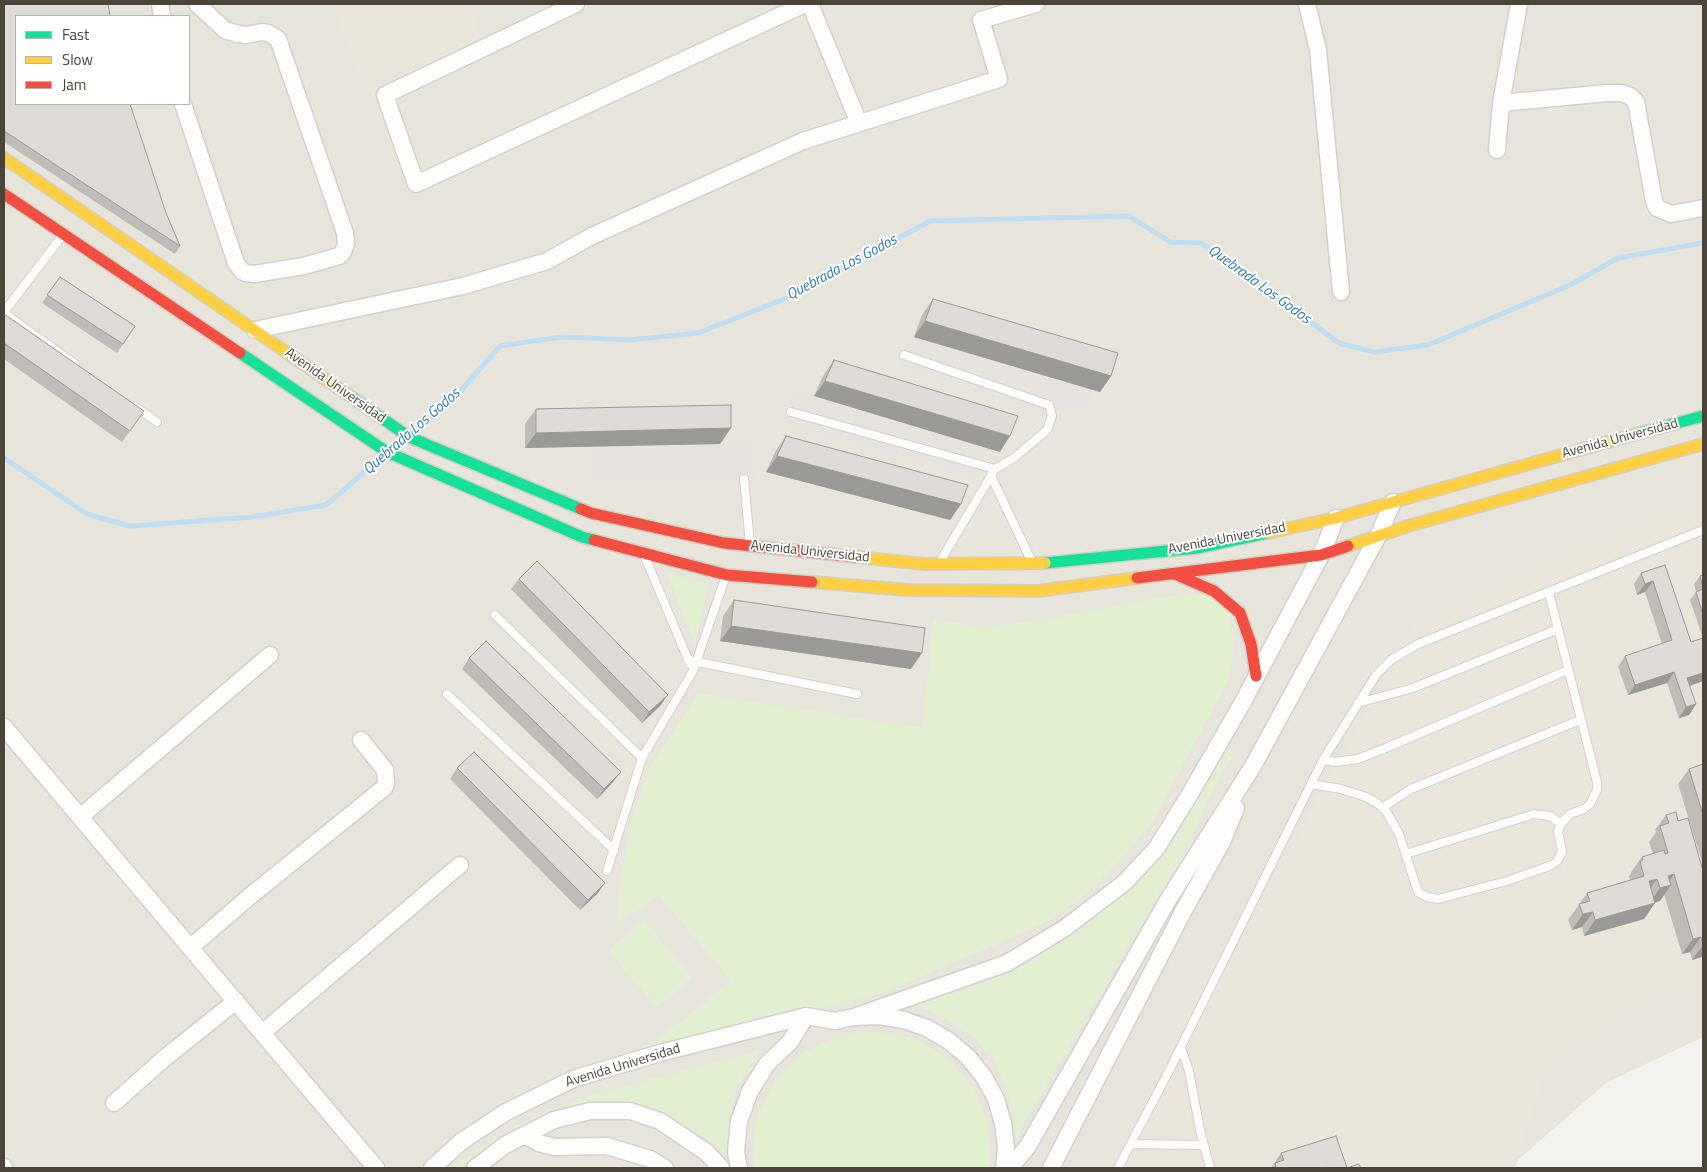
<!DOCTYPE html>
<style>
body{margin:0}
#map{position:relative;width:1707px;height:1172px;overflow:hidden;background:#f4f2ee;font-family:"Titillium Web",sans-serif}
canvas{display:block}
.frame{position:absolute;inset:0;border:5px solid #4b4439;pointer-events:none}
.legend{position:absolute;left:15px;top:15px;width:175px;height:90px;box-sizing:border-box;background:#fff;border:1px solid #b7b4b0;margin:0;padding:6px 9px;list-style:none;font-size:15px;color:#4b4439}
.legend li{display:flex;align-items:center;gap:10px;height:25px}
.legend b{width:25px;border:1px solid #b7b4b0}
</style>
<div id="map">
<canvas width="1707" height="1172"></canvas>
<div class="frame"></div>
<ul class="legend">
<li><b style="height:6px;background:#16e098"></b>Fast</li>
<li><b style="height:6px;background:#ffcf43"></b>Slow</li>
<li><b style="height:6px;background:#f24e42"></b>Jam</li>
</ul>
</div>
<script>
const ctx = document.querySelector('canvas').getContext('2d');
ctx.lineJoin = 'round';
function fillPath(path, color) { ctx.fillStyle = color; ctx.fill(path, 'evenodd'); }
const shape = rows => new Path2D(rows.map(r => 'M' + r).join(''));
function strokePath(path, color, width, dash) { ctx.strokeStyle = color; ctx.lineWidth = width; ctx.lineCap = dash ? 'butt' : 'round'; ctx.setLineDash(dash || []); ctx.stroke(path); }
function drawText(font, color, halo, rows, align = 'center') {
  ctx.font = font + ' "Titillium Web",sans-serif'; ctx.lineWidth = 4; ctx.setLineDash([]); ctx.textBaseline = 'middle'; ctx.strokeStyle = halo; ctx.fillStyle = color; for (const [text, x, y, turn = 0] of rows) {
    ctx.save(); ctx.translate(x, y); ctx.rotate((+turn || 0) * Math.PI / 180); ctx.textAlign = isNaN(turn) ? turn : align; if (halo) ctx.strokeText(text, 0, 0); ctx.fillText(text, 0, 0); ctx.restore();
  }
}
fillPath(shape([
 [4,4,1703,4,1703,1037,1606,1083,1510,1167,1510,1168,4,1168],
 [16,16,189,16,189,104,16,104]
]), '#e7e4dc');
fillPath(shape([
 [332,4,469,4,482,39,363,85],
 [1703,497,1703,983,1667,992,1548,1062,1515,1168,1117,1168,1413,625,1654,511]
]), '#eae5da');
fillPath(shape([
 [667,573,708,585,695,645],
 [1194,594,1215,597,1230,617,1234,647,1228,680,1153,822,1093,889,1048,922,878,995,639,1055,731,981,659,896,617,922,620,878,633,815,649,768,698,693,923,728,933,618,984,628,1058,617,1161,597],
 [1224,749,1231,749,1233,756,1207,801,1189,845,1016,1138,1008,1094,994,1060,971,1035,949,1021,925,1009,906,1005,959,991,994,978,1037,957,1093,920,1133,884,1168,842,1196,801],
 [644,920,692,978,657,1008,608,950],
 [875,1031,914,1038,948,1058,974,1088,988,1124,990,1163,988,1168,755,1168,752,1155,757,1116,774,1081,801,1054,836,1036],
 [761,1050,746,1071,734,1098,728,1128,730,1156,693,1129,666,1118,593,1114,494,1147,464,1168,450,1168,491,1141,517,1127,543,1114,592,1095]
]), '#e1eecf');
fillPath(shape([
 [914,337,1095,390,1082,409,1033,409,900,370],
 [795,390,990,448,975,479,781,426],
 [751,441,755,479,593,483,590,447]
]), '#e6e3df');
strokePath(shape([
 [413,433,450,403,500,346,561,337,630,340,698,333,792,296,930,221,1129,216,1170,242,1201,243,1234,266,1339,343,1374,352,1428,345,1570,285,1618,258,1703,243],
 [4,458,87,514,130,526,252,517,326,505,383,456]
]), '#c0ddf1', 5);
const lane = shape([
 [4,312,62,236],
 [4,313,75,364],
 [904,355,1049,405,1052,416,1047,430,1014,458,995,469,941,560],
 [136,407,157,422],
 [791,412,995,469],
 [991,476,1031,560],
 [744,479,750,544],
 [645,557,690,664],
 [495,615,642,758],
 [688,660,857,694],
 [447,694,614,850],
 [1358,703,1413,688,1558,629],
 [1323,760,1335,762,1358,759,1388,747,1568,670],
 [1311,784,1341,789,1366,797,1377,803,1386,811,1399,834,1418,892,1427,897,1438,899,1507,881,1552,865,1557,861,1562,852,1558,831,1561,824,1570,814,1584,809,1590,804,1597,790,1597,782,1549,593],
 [1382,808,1411,789,1580,720],
 [1406,854,1534,814,1550,816,1561,824],
 [607,871,642,758,693,671,726,576],
 [1181,1048,1189,1071,1200,1130,1210,1168],
 [1131,1144,1204,1145],
 [1118,1168,1170,1069,1323,760,1376,675,1391,660,1418,644,1703,530]
]);
const street = shape([
 [160,4,162,16],
 [576,4,385,95,416,184,805,4],
 [810,4,859,123],
 [1307,4,1318,50,1341,292],
 [1501,103,1607,93,1622,93,1630,96,1636,102,1654,201,1657,208,1671,214,1703,208],
 [183,104,236,263,242,271,246,273,254,274,304,266,339,256,343,252,346,243,345,233,278,39,268,33,262,32,246,35,238,34,225,30,197,4],
 [1497,150,1501,103,1519,4],
 [255,330,463,286,547,261,592,236,803,141,999,79,981,20,1036,4],
 [4,727,376,1168],
 [80,817,270,655],
 [190,948,249,897,385,787,386,782,385,770,361,740],
 [854,1017,1007,963,1065,928,1124,883,1156,849,1190,794,1244,700,1321,555,1336,518],
 [262,1033,460,865],
 [114,1103,166,1057,236,1001],
 [524,1135,539,1143,554,1147,607,1146,650,1159,665,1168],
 [4,1167,4,1168],
 [432,1168,462,1141,506,1112,573,1079,660,1053,806,1016],
 [475,1168,505,1145,554,1120,590,1111,630,1111,660,1121,706,1152,721,1168],
 [739,1168,736,1152,739,1121,750,1091,767,1064,790,1042,806,1016,835,1021,854,1017,879,1016,904,1020,927,1028,949,1041,968,1057,984,1077,996,1099,1003,1123,1006,1148,1004,1168],
 [1010,1168,1028,1146,1168,900,1253,766,1378,536,1393,502],
 [1051,1168,1185,908,1222,842,1236,808]
]);
const fast = shape([
 [240,353,387,452,582,537,594,540],
 [350,396,409,437,581,509],
 [1640,433,1703,416],
 [1045,563,1197,548,1267,533]
]);
const slow = shape([
 [4,158,350,396],
 [1267,533,1336,518,1640,433],
 [1348,546,1408,526,1703,444],
 [857,557,925,564,1045,563],
 [812,582,908,590,1038,591,1137,578]
]);
const jam = shape([
 [4,194,240,353],
 [581,509,591,513,724,543,857,557],
 [594,540,727,575,812,582],
 [1175,574,1214,591,1240,613,1251,644,1256,676],
 [1137,578,1321,555,1348,546]
]);
strokePath(lane, '#d2d0cb', 10);
strokePath(street, '#d2d0cb', 19);
strokePath(fast, '#d3cfc5', 14);
strokePath(slow, '#d3cfc5', 14);
strokePath(jam, '#d3cfc5', 14);
strokePath(lane, '#fdfdfc', 8);
strokePath(street, '#fdfdfc', 16);
strokePath(fast, '#16e098', 11);
strokePath(slow, '#ffcf43', 11);
strokePath(jam, '#f24e42', 11);
fillPath(shape([
 [4,4,16,16,166,213,180,246,175,254,4,142],
 [60,277,135,326,117,353,42,303],
 [933,299,1111,376,1100,392,914,337,922,315],
 [4,314,144,411,122,442,4,359],
 [834,360,1000,452,814,396,823,376],
 [536,409,720,444,525,448,525,424],
 [786,436,961,504,950,520,766,472,775,452],
 [1665,565,1691,642,1703,638,1690,600,1696,592,1694,584,1700,576,1703,575,1703,681,1690,686,1696,704,1689,715,1679,718,1667,683,1628,695,1618,667,1625,656,1662,644,1645,592,1637,595,1634,584,1641,573],
 [519,579,660,706,642,723,511,589],
 [734,600,911,669,720,641,723,616],
 [469,658,613,782,597,799,462,669],
 [1703,764,1703,865,1678,784,1689,769],
 [457,768,605,883,597,894,580,910,450,779],
 [1666,815,1678,821,1703,871,1703,955,1702,957,1692,960,1690,952,1682,954,1664,894,1660,901,1655,902,1655,903,1644,919,1584,936,1582,927,1572,930,1568,920,1587,893,1630,880,1629,877,1631,873,1631,872,1642,857,1653,854,1649,842,1656,832,1655,830],
 [1281,1153,1347,1168,1361,1168,1271,1168]
]), '#bfbcb8');
fillPath(shape([
 [925,321,1111,376,1100,392,914,337],
 [825,381,1010,436,1000,452,814,396],
 [731,428,720,444,525,448,536,433],
 [777,456,961,504,950,520,766,472],
 [1653,581,1645,592,1637,595,1645,584],
 [731,626,922,653,911,669,720,641],
 [1674,672,1667,683,1628,695,1635,685],
 [1703,673,1703,681,1680,689,1687,678],
 [668,695,660,706,642,723,649,712],
 [1696,704,1689,715,1679,718,1686,707],
 [621,772,613,782,597,799,604,789],
 [1674,874,1665,887,1671,885,1660,901,1649,904,1668,876],
 [1657,879,1646,894,1649,881],
 [605,883,597,894,580,910,588,900],
 [1655,903,1644,919,1584,936,1595,920],
 [1593,912,1582,927,1572,930,1583,914],
 [1701,937,1690,952,1682,954,1693,939],
 [1703,945,1703,955,1702,957,1692,960]
]), '#9b9996');
const building = shape([
 [4,4,108,4,110,16,16,16,16,104,130,104,166,213,180,246,4,131,4,4],
 [60,277,135,326,123,344,47,295,60,277],
 [933,299,1118,353,1111,376,925,321,933,299],
 [4,314,144,411,130,431,4,343,4,314],
 [834,360,1018,416,1010,436,825,381,834,360],
 [731,405,731,428,536,433,536,409,731,405],
 [786,436,968,485,961,504,777,456,786,436],
 [537,561,668,695,649,712,519,579,537,561],
 [1665,565,1691,642,1703,638,1703,673,1687,678,1696,704,1686,707,1674,672,1635,685,1625,656,1672,640,1653,581,1645,584,1641,573,1665,565],
 [1703,575,1703,587,1700,576,1703,575],
 [1703,589,1703,615,1696,592,1703,589],
 [734,600,925,628,922,653,731,626,734,600],
 [486,641,621,772,604,789,469,658,486,641],
 [474,752,605,883,588,900,457,768,474,752],
 [1703,764,1703,815,1689,769,1703,764],
 [1676,812,1678,821,1688,818,1703,871,1703,944,1701,937,1693,939,1674,874,1668,876,1671,885,1660,888,1657,879,1649,881,1655,903,1595,920,1593,912,1583,914,1579,904,1590,901,1587,893,1644,876,1640,862,1643,860,1642,857,1664,850,1665,854,1668,853,1660,826,1669,823,1666,815,1676,812],
 [1336,1136,1347,1168,1359,1164,1361,1168,1327,1168,1327,1167,1324,1168,1276,1168,1275,1163,1284,1160,1281,1153,1336,1136]
]);
fillPath(building, '#dedbd6');
strokePath(building, '#9b9996', 1);
drawText('14px', '#4b4439', '#fff', [
 ["Avenida Universidad",335,386,35],
 ["Avenida Universidad",1620,439,-15],
 ["Avenida Universidad",1227,539,-11],
 ["Avenida Universidad",810,552,6],
 ["Avenida Universidad",623,1066,-17]
]);
drawText('italic 15px', '#2e7ab2', '#fff', [
 ["Quebrada Los Godos",842,268,-28],
 ["Quebrada Los Godos",1259,285,36],
 ["Quebrada Los Godos",412,432,-41]
]);
</script>
